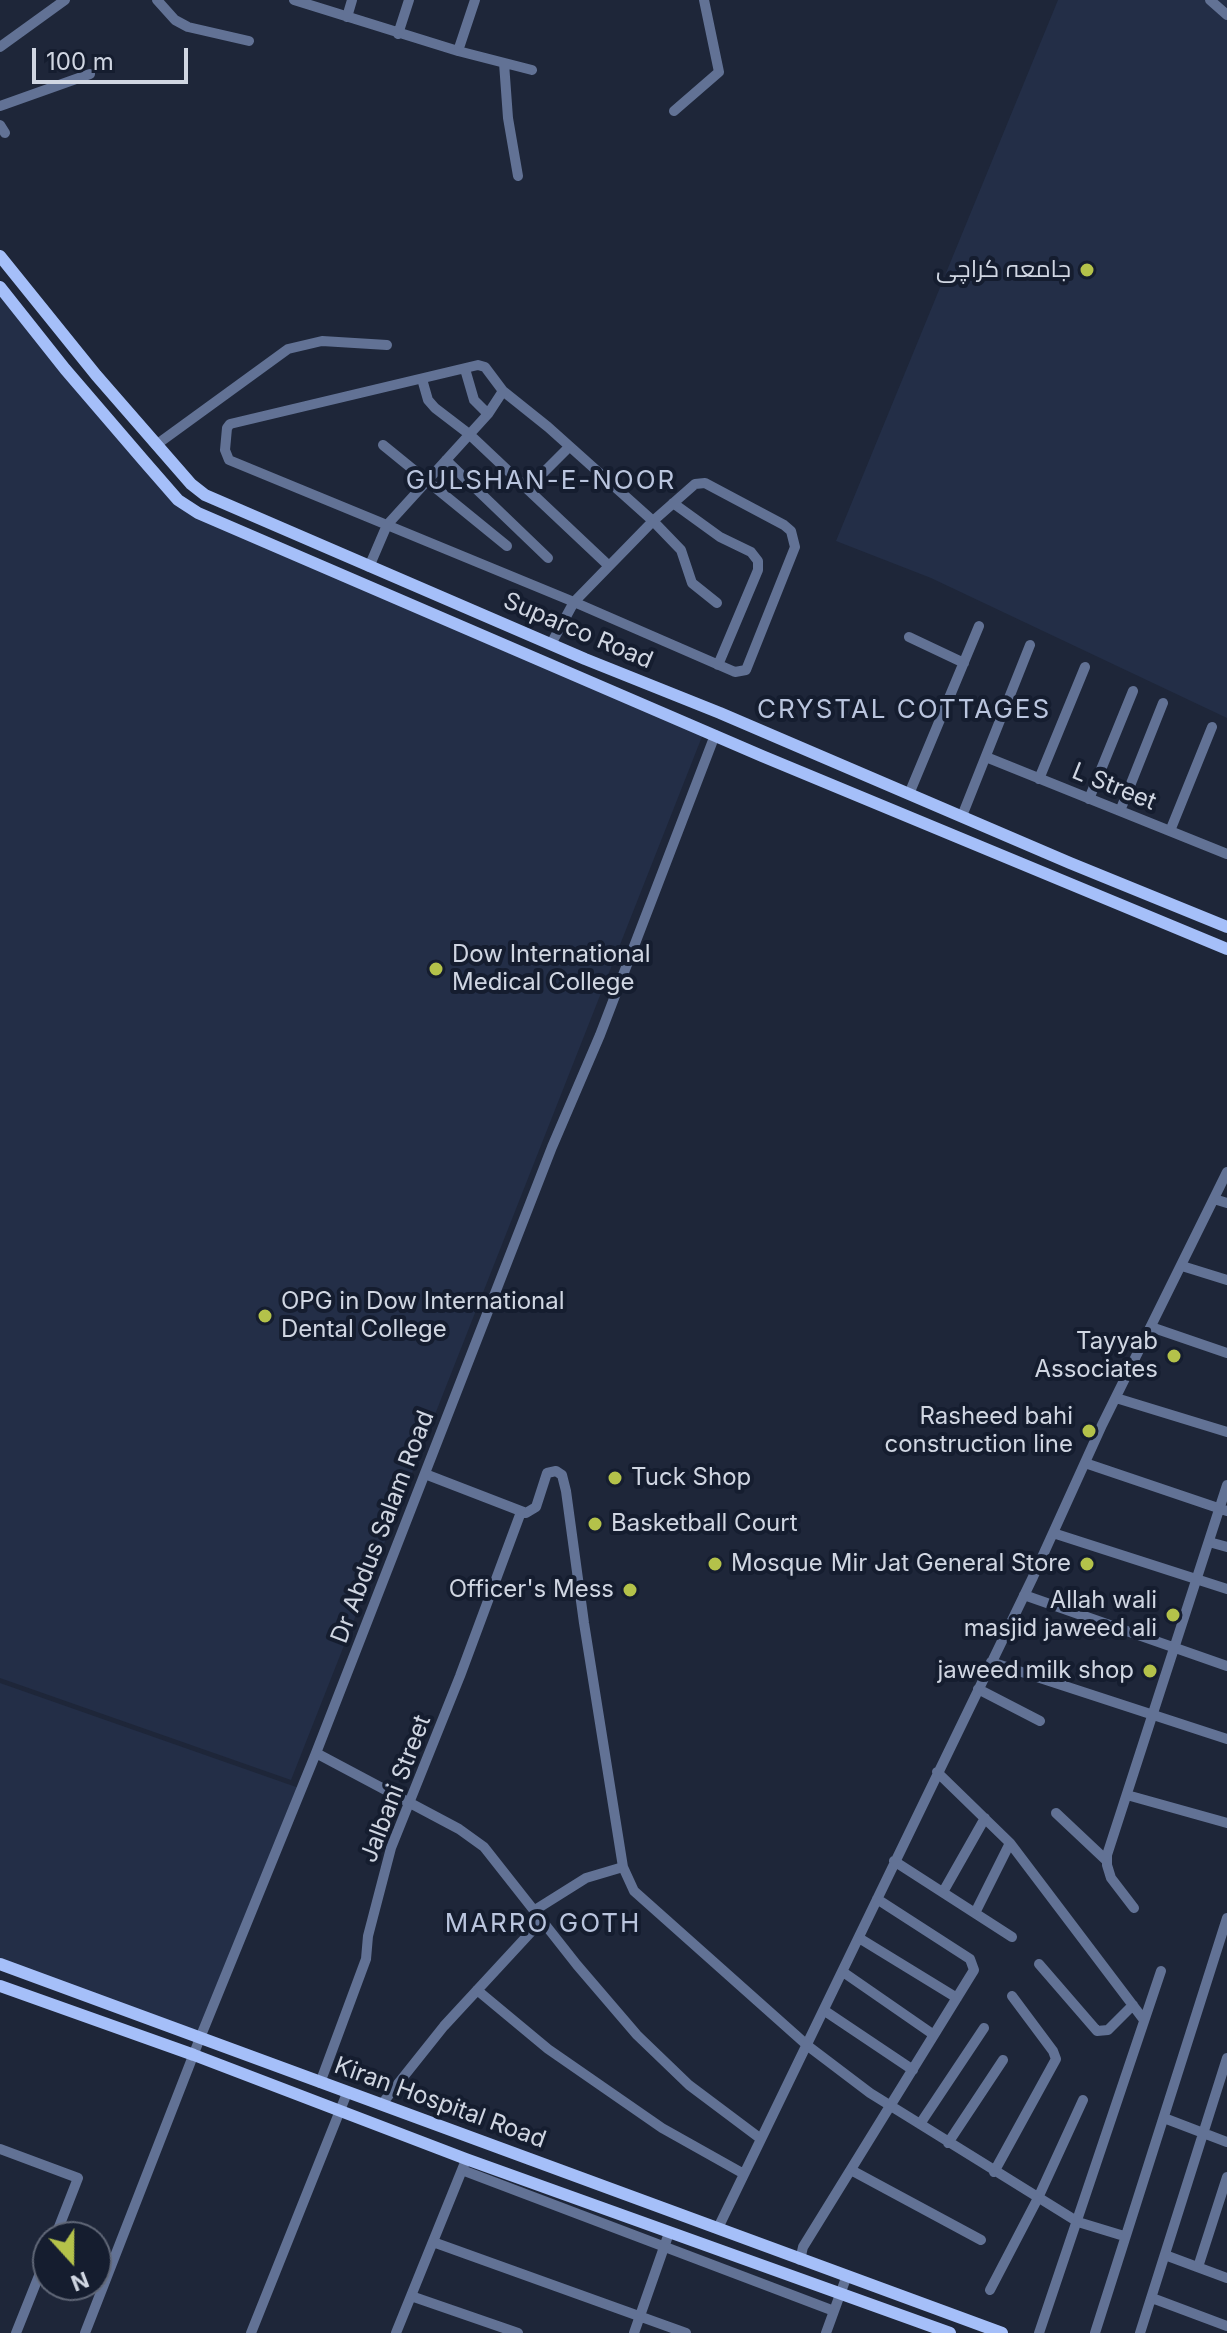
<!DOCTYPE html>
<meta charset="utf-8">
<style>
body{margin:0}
#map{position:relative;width:1227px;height:2333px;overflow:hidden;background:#1e2639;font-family:Inter,sans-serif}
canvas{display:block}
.north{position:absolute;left:32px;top:2221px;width:80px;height:80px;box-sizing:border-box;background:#151d2f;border:2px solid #606777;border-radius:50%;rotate:159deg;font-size:22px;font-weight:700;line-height:32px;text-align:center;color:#d0d6e2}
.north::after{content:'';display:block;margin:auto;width:28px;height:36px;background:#b4c24a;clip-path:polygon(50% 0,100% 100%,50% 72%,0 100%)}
.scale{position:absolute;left:32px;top:48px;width:156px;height:36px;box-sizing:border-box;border:4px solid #d0d6e2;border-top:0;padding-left:10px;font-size:24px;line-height:28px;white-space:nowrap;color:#d0d6e2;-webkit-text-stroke:6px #151d2f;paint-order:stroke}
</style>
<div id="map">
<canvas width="1227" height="2333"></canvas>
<div class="north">N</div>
<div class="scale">100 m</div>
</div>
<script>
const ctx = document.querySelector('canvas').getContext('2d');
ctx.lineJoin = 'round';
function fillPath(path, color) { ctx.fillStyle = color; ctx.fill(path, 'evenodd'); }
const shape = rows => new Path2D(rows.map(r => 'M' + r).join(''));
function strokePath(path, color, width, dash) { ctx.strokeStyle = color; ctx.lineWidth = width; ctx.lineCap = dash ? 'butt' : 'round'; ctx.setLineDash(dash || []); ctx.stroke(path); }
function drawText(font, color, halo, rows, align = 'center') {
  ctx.font = font + ' Inter,Cairo,sans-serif'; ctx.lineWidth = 8; ctx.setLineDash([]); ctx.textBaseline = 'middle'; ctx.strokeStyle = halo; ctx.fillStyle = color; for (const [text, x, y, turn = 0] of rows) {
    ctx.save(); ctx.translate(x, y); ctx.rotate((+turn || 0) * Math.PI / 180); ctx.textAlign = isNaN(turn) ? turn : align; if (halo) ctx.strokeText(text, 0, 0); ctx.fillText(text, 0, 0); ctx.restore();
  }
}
fillPath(shape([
 [1058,0,1227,0,1227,718,931,578,836,541],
 [0,288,179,501,705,729,291,1780,0,1678],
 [0,1683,299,1788,200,2038,0,1965]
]), '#232e47');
strokePath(shape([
 [157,0,175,20,188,27,249,41],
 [294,0,458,51,532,70],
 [1210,0,1227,15],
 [347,17,352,0],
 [398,34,409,0],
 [0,47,65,0],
 [458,51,475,0],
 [504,63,508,118,518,176],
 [0,106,90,74],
 [674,111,719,72,704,0],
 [0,125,5,133],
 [465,369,474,400,488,414],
 [422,379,428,400,435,408,469,434,609,566],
 [503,391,548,427,653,521,681,550,692,583,717,603],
 [156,445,288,349,322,341,387,345],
 [383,445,507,546],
 [446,460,548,558],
 [527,489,569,447],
 [673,503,720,537,751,552,758,561,758,570,718,665],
 [369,567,387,525,488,414,503,391,485,367,478,365,230,424,227,428,225,450,229,460,387,525,574,602,735,672,746,670,795,547,791,531,784,525,705,483,695,484,653,521,574,602,551,644],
 [909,637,964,663],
 [986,757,1227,854],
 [1039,779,1085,667],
 [909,794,979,626],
 [1089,799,1133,691],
 [1120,811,1163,703],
 [962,816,1030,645],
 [1170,831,1212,727],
 [1214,1199,1227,1203],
 [1182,1266,1227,1280],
 [1151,1327,1227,1353],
 [1116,1398,1227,1432],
 [1085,1463,1227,1511],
 [425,1474,526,1513,536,1507,547,1473,556,1471,562,1475,566,1491,584,1623,623,1867,634,1891,808,2046,870,2093,1078,2222,1124,2236],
 [1053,1533,1227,1589],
 [1209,1542,1227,1547],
 [1024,1595,1227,1666],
 [991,1662,1227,1739],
 [978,1689,1040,1721],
 [316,1753,459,1829,484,1847,577,1965,637,2035,689,2085,761,2139],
 [937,1772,1010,1843,1144,2020],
 [1127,1795,1227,1823],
 [1056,1813,1107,1861],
 [894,1861,1012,1937],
 [943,1892,985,1818],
 [1134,1908,1111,1878,1107,1865,1107,1855,1227,1485],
 [535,1910,586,1878,623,1867],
 [975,1913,1010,1843],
 [859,1938,957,1998],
 [1039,1964,1097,2031,1108,2030,1133,2005],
 [843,1972,934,2035],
 [477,1990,548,2049,662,2128,744,2174],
 [825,2011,913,2070],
 [320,2083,366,1959,368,1936,391,1848,460,1676,521,1512],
 [381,2105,444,2026,542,1920],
 [1164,2118,1227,2142],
 [920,2124,984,2028],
 [948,2143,1003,2060],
 [0,2149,78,2178,55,2237],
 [462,2170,834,2311],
 [851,2170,981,2240],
 [994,2172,1056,2059,1053,2051,1012,1996],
 [718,2228,1033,1577,1102,1425,1227,1172],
 [433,2242,686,2333],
 [1165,2255,1227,2278],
 [800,2260,803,2247,974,1970,970,1959,877,1899],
 [1198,2267,1227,2177],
 [990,2290,1038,2198,1083,2100],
 [411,2296,518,2333],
 [1152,2298,1227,2326],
 [16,2333,48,2253],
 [85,2333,200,2038,316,1753,552,1147,600,1035,715,735],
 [251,2333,347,2093],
 [396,2333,464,2165],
 [634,2333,669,2233],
 [826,2333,846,2278],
 [1039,2333,1161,1971],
 [1095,2333,1227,1918],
 [1140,2333,1227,2058]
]), '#627295', 10);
strokePath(shape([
 [0,256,96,375,191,484,205,495,585,659,720,713,1070,863,1227,927],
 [0,287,65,369,144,461,178,500,198,513,762,756,1227,949],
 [0,1964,1002,2333],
 [0,1986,194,2055,466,2159,950,2333]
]), '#a5bff9', 12);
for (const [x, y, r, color] of [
 [1087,270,8,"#b4c24a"],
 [436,969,8,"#b4c24a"],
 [265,1316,8,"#b4c24a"],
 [1174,1356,8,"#b4c24a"],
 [1089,1431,8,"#b4c24a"],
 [615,1478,8,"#b4c24a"],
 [595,1524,8,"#b4c24a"],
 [715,1564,8,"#b4c24a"],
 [1087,1564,8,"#b4c24a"],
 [630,1590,8,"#b4c24a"],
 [1173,1615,8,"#b4c24a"],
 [1150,1671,8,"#b4c24a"]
]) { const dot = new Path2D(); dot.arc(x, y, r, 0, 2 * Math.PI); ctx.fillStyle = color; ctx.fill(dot); strokePath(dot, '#151d2f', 3); }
drawText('24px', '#d0d6e2', '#151d2f', [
 ["جامعہ کراچی",1071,270],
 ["Dow International",452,955,"left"],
 ["Medical College",452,983,"left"],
 ["OPG in Dow International",281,1302,"left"],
 ["Dental College",281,1330,"left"],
 ["Tayyab",1158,1342],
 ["Associates",1158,1370],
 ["Rasheed bahi",1073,1417],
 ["construction line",1073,1445],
 ["Tuck Shop",631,1478,"left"],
 ["Basketball Court",611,1524,"left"],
 ["Mosque",731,1564,"left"],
 ["Mir Jat General Store",1071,1564],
 ["Officer's Mess",614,1590],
 ["Allah wali",1157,1601],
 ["masjid jaweed ali",1157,1629],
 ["jaweed milk shop",1134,1671]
], 'right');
drawText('24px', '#d0d6e2', '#151d2f', [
 ["Suparco Road",578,631,23],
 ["L Street",1114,787,22],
 ["Dr Abdus Salam Road",383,1527,-69],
 ["Jalbani Street",396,1789,-69],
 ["Kiran Hospital Road",440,2103,20]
]);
ctx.letterSpacing = '2px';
drawText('26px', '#bac5de', '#151d2f', [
 ["GULSHAN-E-NOOR",541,481],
 ["CRYSTAL COTTAGES",904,710],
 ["MARRO GOTH",543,1924]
]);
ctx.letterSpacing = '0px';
</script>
